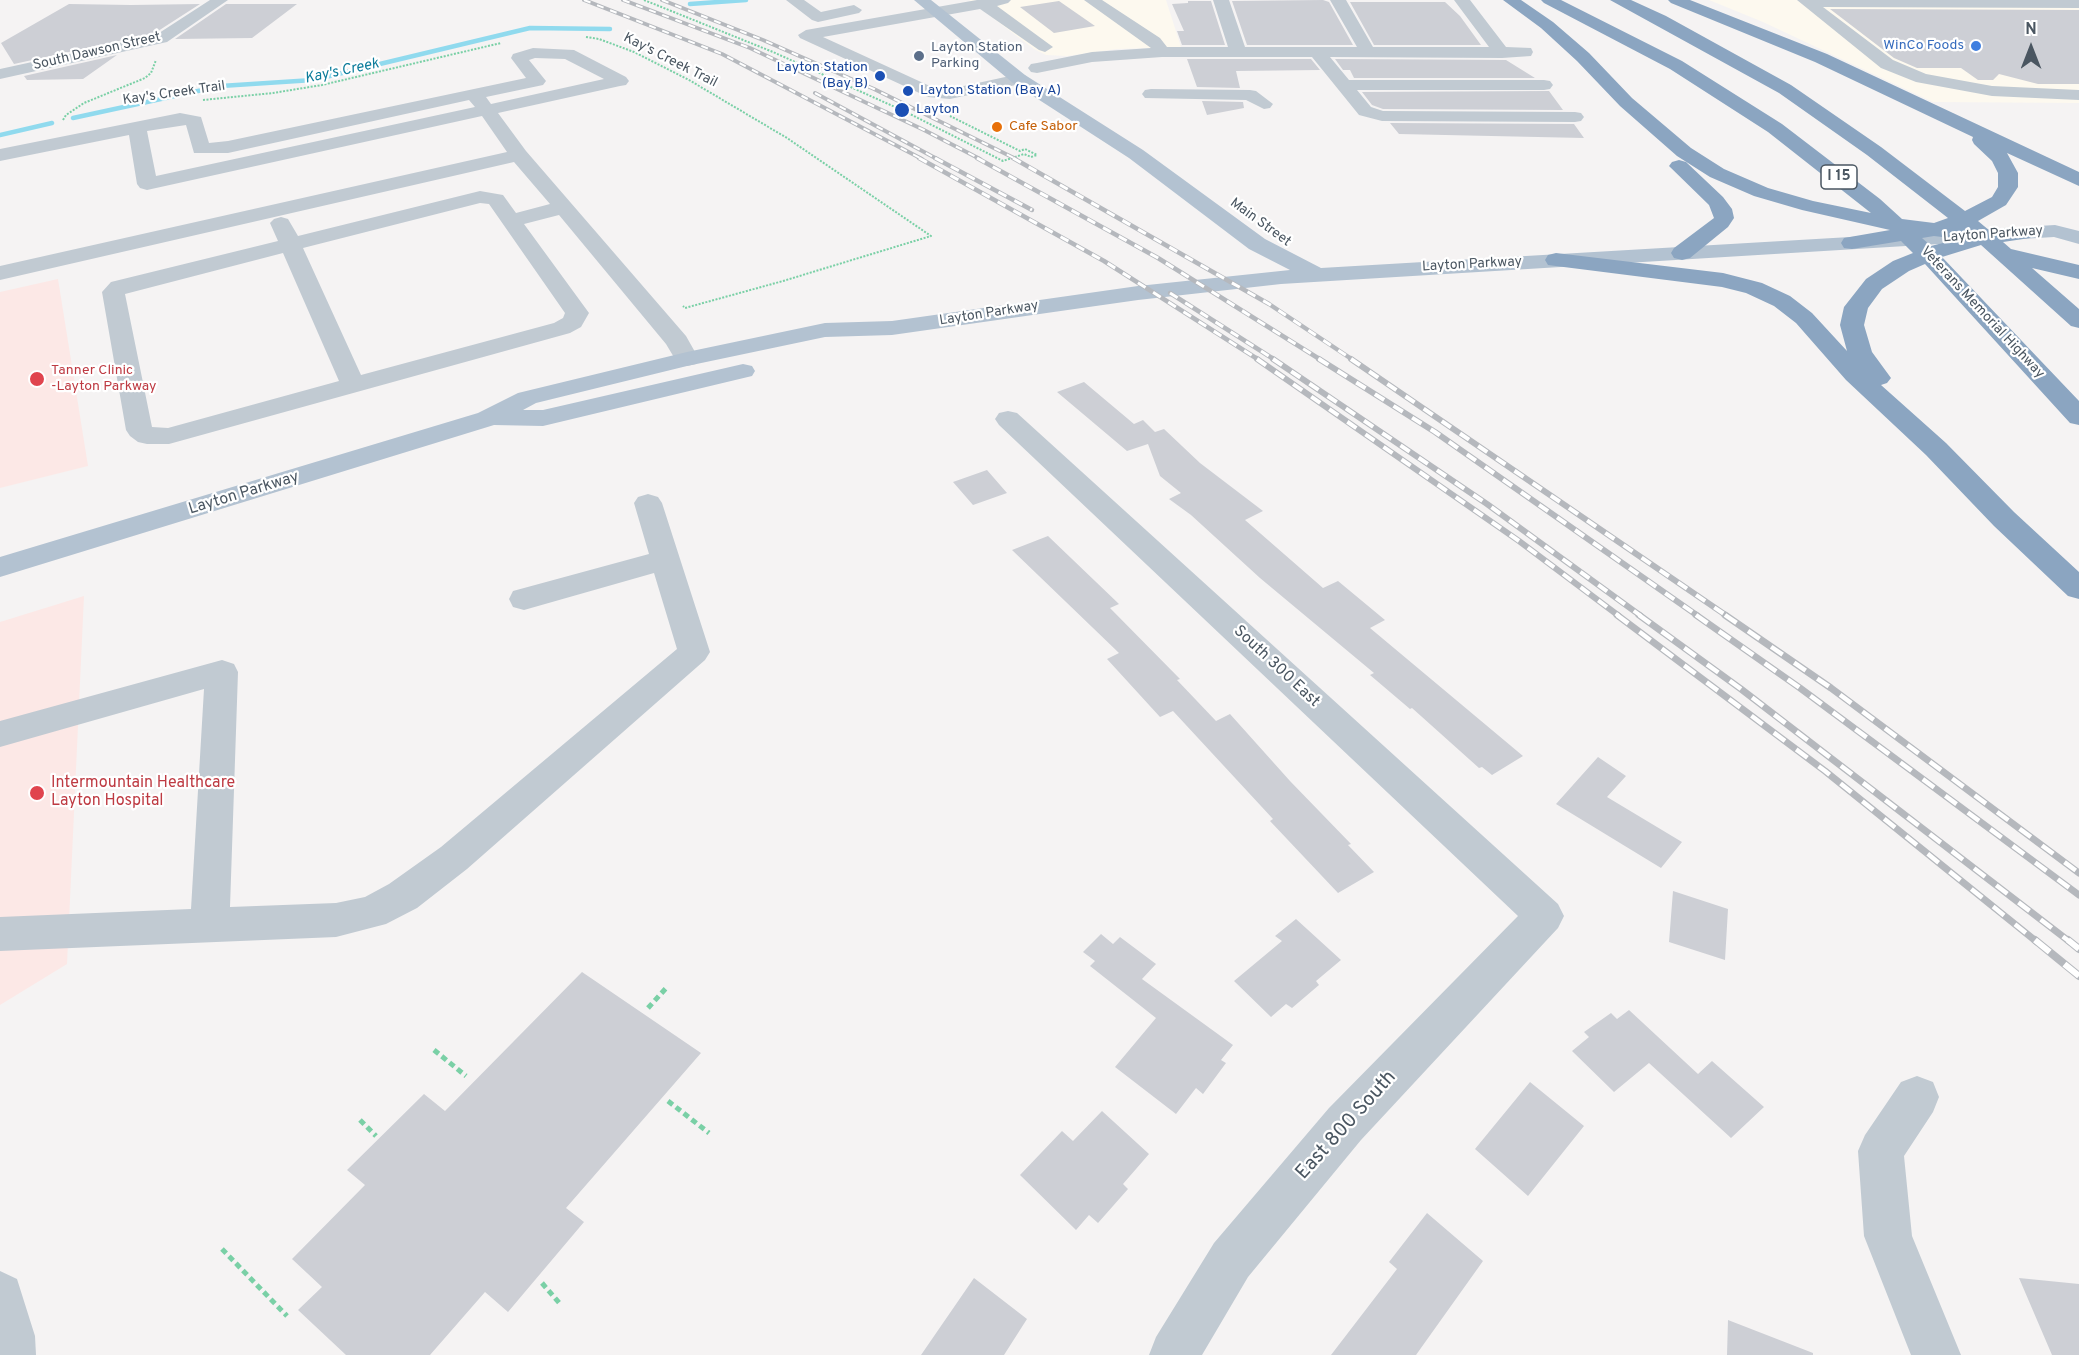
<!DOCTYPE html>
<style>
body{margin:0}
#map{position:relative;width:2079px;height:1355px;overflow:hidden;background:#f5f3f3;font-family:Overpass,sans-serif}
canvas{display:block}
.north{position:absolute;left:2001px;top:18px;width:60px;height:60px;-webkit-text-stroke:4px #fff;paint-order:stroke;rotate:0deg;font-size:16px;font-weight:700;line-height:24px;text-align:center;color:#4a5661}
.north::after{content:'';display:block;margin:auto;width:21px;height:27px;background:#4a5661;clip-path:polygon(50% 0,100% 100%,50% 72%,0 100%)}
</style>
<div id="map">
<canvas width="2079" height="1355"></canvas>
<div class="north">N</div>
</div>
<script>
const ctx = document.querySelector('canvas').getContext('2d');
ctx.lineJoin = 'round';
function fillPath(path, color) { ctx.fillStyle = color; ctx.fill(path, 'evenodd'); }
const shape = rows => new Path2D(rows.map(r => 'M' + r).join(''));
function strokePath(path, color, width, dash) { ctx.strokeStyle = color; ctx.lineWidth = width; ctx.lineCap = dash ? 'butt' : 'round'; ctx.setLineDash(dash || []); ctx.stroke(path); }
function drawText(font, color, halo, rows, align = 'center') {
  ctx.font = font + ' Overpass,sans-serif'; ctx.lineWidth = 4.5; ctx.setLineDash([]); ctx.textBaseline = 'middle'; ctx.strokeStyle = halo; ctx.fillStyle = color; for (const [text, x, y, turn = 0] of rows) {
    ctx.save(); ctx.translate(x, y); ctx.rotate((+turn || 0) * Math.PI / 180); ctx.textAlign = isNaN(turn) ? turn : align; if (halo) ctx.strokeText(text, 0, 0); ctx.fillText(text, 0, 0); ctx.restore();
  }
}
fillPath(shape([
 [969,0,1166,0,1181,47,1117,49,1067,56,1046,55,1034,49],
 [1709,0,2079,0,2079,103,1933,102,1763,22]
]), '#fdf9ef');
fillPath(shape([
 [58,279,88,466,0,488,0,292],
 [84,596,67,964,0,1005,0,622]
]), '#fce8e6');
strokePath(shape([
 [690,4,746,0],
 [73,118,221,86,313,80,530,28,610,29],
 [0,135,52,123]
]), '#90daee', 4.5);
fillPath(shape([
 [1323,0,1329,2,1353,45,1247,45,1232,1],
 [1059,1,1095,26,1054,33,1020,7],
 [1188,1,1211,1,1225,45,1182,45,1177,31,1184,31,1172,4,1188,3],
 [1350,2,1445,2,1460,16,1481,45,1374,45],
 [69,4,131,5,200,4,155,33,14,64,1,43],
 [226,4,297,4,252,38,175,39],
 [1830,9,2079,10,2079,84,2038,84,1999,74,1993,80,1978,80,1961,68,1917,68,1894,58],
 [117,55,83,79,27,80,24,76],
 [1187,59,1311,59,1320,70,1236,71,1240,88,1197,87],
 [1335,59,1506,60,1535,78,1354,78,1350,70,1343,70],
 [1549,91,1563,110,1383,109,1372,105,1362,92],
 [1202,101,1243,102,1244,108,1207,115],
 [1390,123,1574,124,1584,138,1399,134],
 [1084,382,1134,424,1143,420,1155,432,1164,429,1200,463,1263,511,1245,520,1323,588,1338,581,1385,620,1370,628,1523,756,1492,775,1482,767,1479,768,1412,708,1410,709,1370,675,1374,673,1260,578,1191,515,1169,499,1181,493,1160,476,1148,444,1127,451,1057,392],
 [987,470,1007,493,973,505,953,482],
 [1048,536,1119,604,1110,608,1180,679,1177,680,1216,721,1230,714,1290,781,1351,844,1348,845,1374,872,1338,893,1270,821,1273,819,1173,711,1160,717,1107,659,1119,653,1012,550],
 [1598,757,1626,776,1607,797,1682,842,1661,868,1556,804],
 [1673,891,1728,909,1725,960,1669,942],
 [1296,919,1341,960,1316,981,1319,985,1292,1008,1286,1004,1271,1017,1234,981,1282,941,1275,936],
 [1101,934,1113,944,1120,937,1156,964,1142,979,1233,1045,1221,1060,1226,1063,1203,1094,1196,1088,1176,1114,1115,1067,1156,1018,1090,966,1095,961,1083,952],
 [582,972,701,1053,566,1208,584,1222,508,1312,485,1292,430,1355,346,1355,298,1310,322,1287,292,1259,365,1185,347,1170,424,1094,445,1111],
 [1629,1010,1698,1074,1712,1061,1764,1107,1731,1138,1649,1063,1614,1092,1572,1051,1589,1037,1584,1032,1611,1013,1617,1019],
 [1530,1082,1584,1126,1528,1196,1475,1149],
 [1102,1111,1149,1154,1123,1184,1128,1189,1098,1223,1089,1215,1076,1230,1020,1175,1062,1131,1073,1141],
 [1427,1213,1483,1261,1416,1355,1331,1355,1397,1269,1389,1262],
 [974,1278,1027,1319,1004,1355,921,1355],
 [2019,1278,2079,1284,2079,1355,2052,1355],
 [1728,1320,1813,1353,1813,1355,1727,1355]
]), '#cdcfd5');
strokePath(shape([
 [644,0,773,52,906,112,1003,161,1024,154,1031,157,1037,155,1025,149,1020,151,950,116],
 [586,37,599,39,634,52,689,80,787,138,931,236,783,281,685,308,683,306],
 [203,100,273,93,322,85,501,43],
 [63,120,66,115,84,103,145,78,151,73,156,60]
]), '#7ad0a6', 2, [2, 1.5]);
strokePath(shape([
 [648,1008,668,986],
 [434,1050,466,1076],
 [668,1101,709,1133],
 [360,1120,376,1136],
 [222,1249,287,1316],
 [542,1283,561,1305]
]), '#7ad0a6', 5, [6, 4]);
fillPath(shape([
 [210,0,228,0,167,42,0,79,0,69,156,35,210,0],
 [786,0,804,0,821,12,854,5,862,10,859,13,818,22,812,20,786,0],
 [977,0,1011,0,1008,3,997,6,1053,47,1045,52,1039,50,980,9,823,37,932,87,950,89,1019,74,1025,75,1028,79,1025,83,950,99,928,97,800,38,798,35,806,30,977,0],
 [1084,0,1102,0,1160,38,1167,47,1228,47,1213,0,1229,0,1245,47,1357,47,1330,0,1346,0,1373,47,1489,47,1454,0,1470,0,1506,47,1531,48,1533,52,1531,56,1502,58,1330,57,1349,80,1544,80,1550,81,1553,85,1550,89,1544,90,1357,90,1371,107,1383,111,1575,112,1581,113,1584,117,1581,121,1575,122,1382,121,1359,115,1312,57,1162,57,1092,62,1037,73,1031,72,1028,68,1031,64,1037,63,1092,52,1151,48,1084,0],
 [1797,0,2079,0,2079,8,1823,7,1893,60,1926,74,1992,86,2079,90,2079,100,1992,96,1916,82,1881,68,1797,0],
 [533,48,574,50,626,77,629,81,626,85,620,86,498,113,526,151,686,336,699,359,696,364,687,366,678,364,666,344,559,215,524,224,589,313,581,327,570,333,169,444,147,444,138,442,130,436,126,430,102,292,111,282,278,241,270,223,274,219,281,217,288,219,298,236,480,191,503,195,516,213,550,204,514,162,0,280,0,266,507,152,482,116,147,190,140,188,137,184,129,135,0,161,0,149,180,113,201,117,209,143,228,141,526,78,511,58,513,54,533,48],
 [535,58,565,59,604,79,491,104,486,97,543,85,546,81,529,60,535,58],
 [469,100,475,107,156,176,147,131,186,125,194,153,228,153,469,100],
 [480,203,489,204,565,313,563,318,554,323,361,375,303,248,480,203],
 [283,253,339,381,168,428,152,427,125,294,283,253],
 [1151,89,1250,90,1256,91,1273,104,1270,108,1264,109,1246,100,1145,98,1142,94,1145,90,1151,89],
 [1008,411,1017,413,1558,904,1564,916,1558,928,1361,1140,1248,1277,1202,1355,1149,1355,1156,1337,1214,1243,1329,1108,1518,916,999,425,995,419,999,413,1008,411],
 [648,494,658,497,662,503,710,652,705,660,467,869,417,908,386,924,336,937,0,951,0,917,191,909,204,689,0,747,0,721,222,660,234,664,238,672,230,907,336,903,365,897,389,884,441,847,677,649,654,573,524,610,513,607,509,599,513,591,649,554,634,503,638,497,648,494],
 [1917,1076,1933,1082,1939,1097,1933,1112,1904,1156,1912,1236,1961,1355,1911,1355,1864,1236,1858,1151,1865,1135,1901,1082,1917,1076],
 [0,1271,17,1279,35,1336,36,1355,0,1355,0,1271]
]), '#c1cad2');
fillPath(shape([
 [914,0,931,0,1025,75,1143,150,1265,239,1321,268,2055,225,2079,231,2079,244,2054,237,1281,284,1138,300,892,335,825,337,687,366,536,403,523,410,543,410,743,364,752,366,755,371,752,376,543,426,494,425,0,577,0,557,478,413,518,393,687,352,825,323,892,321,1138,286,1290,270,1249,249,1129,158,1013,83,914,0]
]), '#b3c2d1');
fillPath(shape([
 [1503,0,1521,0,1553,22,1589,53,1632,98,1691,148,1724,169,1768,188,1813,201,1871,213,1768,132,1670,69,1544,3,1541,0,1561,0,1682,61,1782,124,1880,199,1902,219,1934,223,1948,218,1867,155,1779,93,1610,0,1631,0,1666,16,1791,85,1881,147,1965,211,1992,197,1998,187,1998,173,1992,161,1974,144,1972,140,1973,137,1815,62,1671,3,1668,0,1690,0,1827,54,2079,172,2079,186,2007,153,2018,173,2018,187,2006,205,1978,221,1990,231,2022,227,2030,228,2033,233,2030,238,2003,242,2011,249,2079,265,2079,279,2032,268,2079,309,2079,328,2071,326,1981,245,1942,257,2079,401,2079,425,2070,423,1925,264,1909,271,1882,289,1868,308,1864,325,1872,352,1891,378,1887,383,1881,385,1946,443,2014,512,2079,572,2079,599,2068,596,1994,526,1926,455,1846,380,1796,323,1774,306,1746,293,1722,287,1548,265,1545,260,1548,255,1556,253,1723,273,1762,283,1790,296,1812,313,1847,351,1840,325,1844,307,1866,279,1893,261,1913,253,1901,241,1852,249,1844,248,1841,243,1844,238,1890,230,1802,210,1754,196,1710,177,1677,156,1620,106,1577,61,1541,28,1503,0],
 [1934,236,1958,239,1931,246,1922,238,1934,236],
 [1679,160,1686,162,1723,197,1732,209,1734,218,1728,227,1690,258,1682,260,1674,258,1671,253,1674,248,1714,218,1709,205,1669,166,1672,162,1679,160]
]), '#8ba5c1');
const railFar4 = shape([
 [584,0,722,54,922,159],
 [623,0,750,48,924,130,980,159],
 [662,0,763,40,874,89,1016,159],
 [815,93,937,159]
]);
const railFar3 = shape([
 [919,158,1104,261,1259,360],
 [935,158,1032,210],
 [977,158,1158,258,1321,360],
 [1013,158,1269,304,1353,360],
 [1170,293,1275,360]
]);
const railFar2 = shape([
 [1257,359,1519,541,1619,616],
 [1273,359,1487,504,1641,616],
 [1319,359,1435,432,1698,616],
 [1351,359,1727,616]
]);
const railFar1 = shape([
 [1617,615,1825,771,2037,942],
 [1639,615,1741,689,2070,942],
 [1696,615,1800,688,2079,895],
 [1725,615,1831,688,2079,873]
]);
const rail = shape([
 [2035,940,2079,976],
 [2068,940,2079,949]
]);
strokePath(railFar4, '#b5b8bd', 4);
strokePath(railFar3, '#b5b8bd', 4.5);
strokePath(railFar2, '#b5b8bd', 6);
strokePath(railFar1, '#b5b8bd', 7);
strokePath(rail, '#b5b8bd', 8);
strokePath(railFar4, '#fff', 2, [7]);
strokePath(railFar3, '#fff', 3, [9]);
strokePath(railFar2, '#fff', 4, [11]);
strokePath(railFar1, '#fff', 4.5, [14]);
strokePath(rail, '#fff', 6, [19]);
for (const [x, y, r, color] of [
 [1976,46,6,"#3f7fe0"],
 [919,56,6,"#5c6f8a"],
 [880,76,6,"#1a4fb4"],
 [908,91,6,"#1a4fb4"],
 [902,110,8,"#1a4fb4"],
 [997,127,6,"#e8710a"],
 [37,379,8,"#e0444e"],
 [37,793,8,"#e0444e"]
]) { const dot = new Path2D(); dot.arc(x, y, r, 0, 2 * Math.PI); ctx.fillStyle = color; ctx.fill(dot); strokePath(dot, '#fff', 2); }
drawText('14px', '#366cbe', '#fff', [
 ["WinCo Foods",1964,46]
], 'right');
drawText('14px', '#4e5e75', '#fff', [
 ["Layton Station",931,48],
 ["Parking",931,64]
], 'left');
drawText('14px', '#4a5661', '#fff', [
 ["South Dawson Street",97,52,-13],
 ["Kay's Creek Trail",670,61,27],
 ["Kay's Creek Trail",174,94,-8],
 ["Main Street",1260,223,36],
 ["Layton Parkway",1993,235,-4],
 ["Layton Parkway",1472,265,-3],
 ["Veterans Memorial Highway",1982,313,47],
 ["Layton Parkway",989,314,-9]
]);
drawText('14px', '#164399', '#fff', [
 ["Layton Station",868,68,"right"],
 ["(Bay B)",868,84,"right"],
 ["Layton Station (Bay A)",920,91],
 ["Layton",916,110]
], 'left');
drawText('14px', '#c56008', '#fff', [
 ["Cafe Sabor",1009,127]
], 'left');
drawText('14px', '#be3a42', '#fff', [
 ["Tanner Clinic",51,371],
 ["-Layton Parkway",51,387]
], 'left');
drawText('italic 15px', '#0c7c9b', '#fff', [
 ["Kay's Creek",342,72,-12]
]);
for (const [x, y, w] of [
 [1839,177,36]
]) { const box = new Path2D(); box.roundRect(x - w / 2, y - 12, w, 24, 4.5); ctx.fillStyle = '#fff'; ctx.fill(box); strokePath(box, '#4a5661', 1.5); }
drawText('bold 15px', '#4a5661', null, [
 ["I 15",1839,177]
]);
drawText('16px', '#4a5661', '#fff', [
 ["Layton Parkway",244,494,-17],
 ["South 300 East",1276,667,43]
]);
drawText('16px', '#be3a42', '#fff', [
 ["Intermountain Healthcare",51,784],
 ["Layton Hospital",51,802]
], 'left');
drawText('20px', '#4a5661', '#fff', [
 ["East 800 South",1347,1126,-48]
]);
</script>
